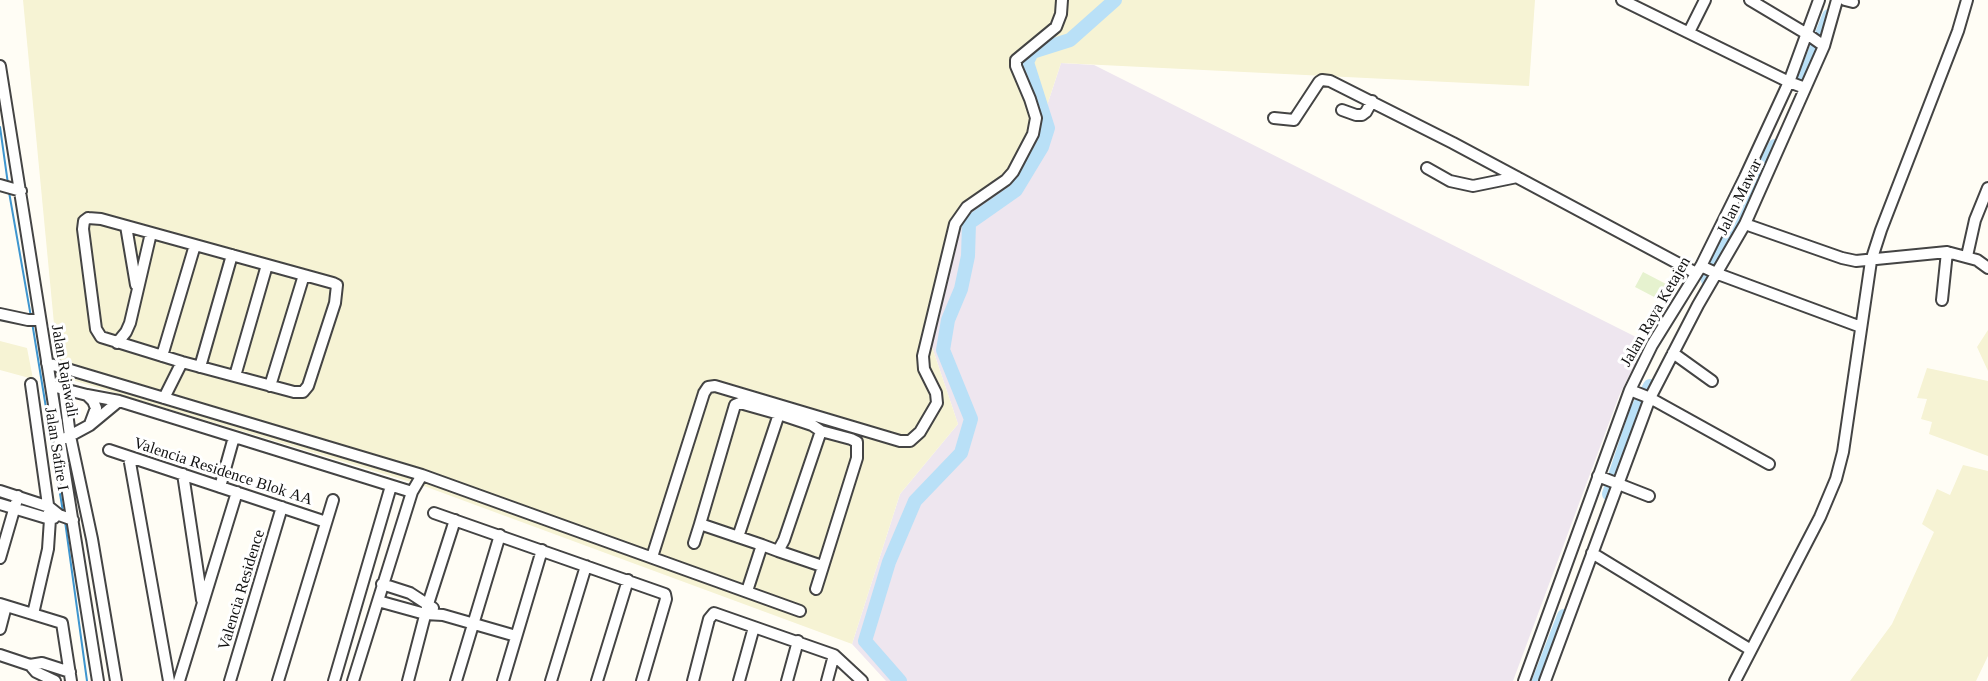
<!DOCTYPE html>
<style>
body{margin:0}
canvas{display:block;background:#fffdf5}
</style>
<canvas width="1988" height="681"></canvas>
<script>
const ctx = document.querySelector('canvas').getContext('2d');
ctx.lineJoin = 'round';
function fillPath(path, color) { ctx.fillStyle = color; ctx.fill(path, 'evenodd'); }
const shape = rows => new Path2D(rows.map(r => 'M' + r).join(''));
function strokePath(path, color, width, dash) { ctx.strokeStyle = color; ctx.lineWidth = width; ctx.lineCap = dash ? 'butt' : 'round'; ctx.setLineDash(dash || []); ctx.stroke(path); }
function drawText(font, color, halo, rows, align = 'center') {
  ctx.font = font + ' Georgia,serif'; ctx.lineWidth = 6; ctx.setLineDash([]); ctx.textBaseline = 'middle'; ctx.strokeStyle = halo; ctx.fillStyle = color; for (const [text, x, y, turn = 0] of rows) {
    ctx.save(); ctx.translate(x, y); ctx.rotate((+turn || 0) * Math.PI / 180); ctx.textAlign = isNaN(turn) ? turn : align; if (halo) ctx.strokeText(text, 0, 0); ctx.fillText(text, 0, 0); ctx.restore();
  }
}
fillPath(shape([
 [1061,63,1094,65,1646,342,1619,396,1513,681,886,681,852,644,900,494,958,424,928,335,956,217,1032,151]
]), '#eee6ef');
fillPath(shape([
 [23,0,1535,0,1529,86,1061,63,1032,151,956,217,928,335,958,424,900,494,852,644,424,486,59,376],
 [1988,330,1988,371,1977,347],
 [0,341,27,348,33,379,0,370],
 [1927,368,1988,381,1988,456,1929,434,1932,422,1921,419,1927,399,1917,398],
 [1963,465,1988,471,1988,656,1976,681,1850,681,1892,624,1934,532,1922,524,1937,489,1950,495]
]), '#f6f3d4');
fillPath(shape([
 [1643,272,1668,285,1660,300,1635,287]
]), '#e6f2cf');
strokePath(shape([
 [0,127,8,184],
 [9,192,31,317],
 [32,322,63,512],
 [65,521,87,681]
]), '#3f96cf', 2);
strokePath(shape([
 [1804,80,1829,16],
 [1708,280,1775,146],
 [1609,494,1637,410,1650,386],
 [900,681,865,641,889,562,915,501,961,453,971,419,943,350,948,320,961,289,968,256,969,223,1016,190,1042,147,1048,128,1027,62,1032,52,1070,40,1115,0],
 [1539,681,1564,616]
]), '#b9e0f7', 14);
const minor = shape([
 [1622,0,1789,82,1805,88],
 [1750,0,1807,34,1824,46],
 [1845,0,1853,2],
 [1689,32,1705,0],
 [0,66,98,681],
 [1342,110,1356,115,1362,115,1366,112,1372,101],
 [1274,118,1294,120,1319,82,1322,80,1330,81,1453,143,1696,273],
 [1427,168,1450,181,1473,186,1517,177],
 [0,185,21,191],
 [88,218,101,219,333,283,337,285,335,303,308,386,303,392,294,392,182,362,101,337,96,329,83,229,84,221,88,218],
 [1745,224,1842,258,1856,261,1947,252,1977,260,1988,268],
 [126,226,136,285],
 [1967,256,1975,220,1988,188],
 [1701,266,1718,274,1861,327],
 [1942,300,1947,252],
 [0,314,28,320,40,320],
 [117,343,126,332,130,323,151,233],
 [1673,353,1712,381],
 [162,356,195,245],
 [47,363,422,475,800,611],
 [200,367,232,255],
 [235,376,267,265],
 [31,384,50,519,48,549,33,614],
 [52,386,87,395,119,401,412,492],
 [270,386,304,275],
 [64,389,70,436,92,539,116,681],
 [1630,390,1650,398,1769,464],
 [87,395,93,401,96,408,90,424],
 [164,398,182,362],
 [66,438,90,425,119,401],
 [109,450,326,522],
 [129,457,169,681],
 [183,474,202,600],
 [1598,476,1649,496],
 [220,487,234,437],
 [0,491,49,507,59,515,73,520],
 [0,504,50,519,54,518],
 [434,513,665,594,666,599,642,681],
 [700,524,735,405,740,403,779,414,812,425,821,431,851,439,857,442,857,458,816,589],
 [738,537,779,414],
 [694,543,700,524,762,545,747,591],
 [762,545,778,551,784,540,821,431],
 [778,551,822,566],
 [1592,553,1751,650],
 [652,557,704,393,708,387,715,386,900,441,910,441,920,432,937,403,936,393,924,369,923,356,955,224,967,207,1006,180,1013,172,1033,134,1036,118,1030,99,1016,66,1016,60,1056,27,1061,14,1062,0],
 [0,558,18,496],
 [382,584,410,593,433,608],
 [378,601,425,614,443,615,516,636],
 [0,604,62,623,71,681],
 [0,629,6,606],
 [0,655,30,665,36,672,55,681],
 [30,665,42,663,70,672],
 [179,681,237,492],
 [230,681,282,507],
 [278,681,333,500],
 [334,681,391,486],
 [353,681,412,492,422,475],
 [408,681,428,604,455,520],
 [456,681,500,535],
 [503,681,542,550],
 [551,681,586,566],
 [597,681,628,580],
 [693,681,709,619,714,613,834,655,862,681],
 [739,681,754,627],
 [787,681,798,641],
 [827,681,834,655],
 [1524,681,1630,390,1652,345,1701,266,1745,177,1789,82,1819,0],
 [1545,681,1650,398,1698,305,1745,224,1824,46,1837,0],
 [1735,681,1820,517,1836,479,1843,452,1871,261,1881,230,1958,31,1967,0]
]);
strokePath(minor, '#444', 14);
strokePath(minor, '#fff', 10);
drawText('16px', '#111', '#fff', [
 ["Jalan Mawar",1740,197,-64],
 ["Jalan Raya Ketajen",1656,312,-60],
 ["Jalan Rajawali",64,371,80],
 ["Jalan Safire I",56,449,81],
 ["Valencia Residence Blok AA",223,472,18],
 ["Valencia Residence",242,590,-73]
]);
</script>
